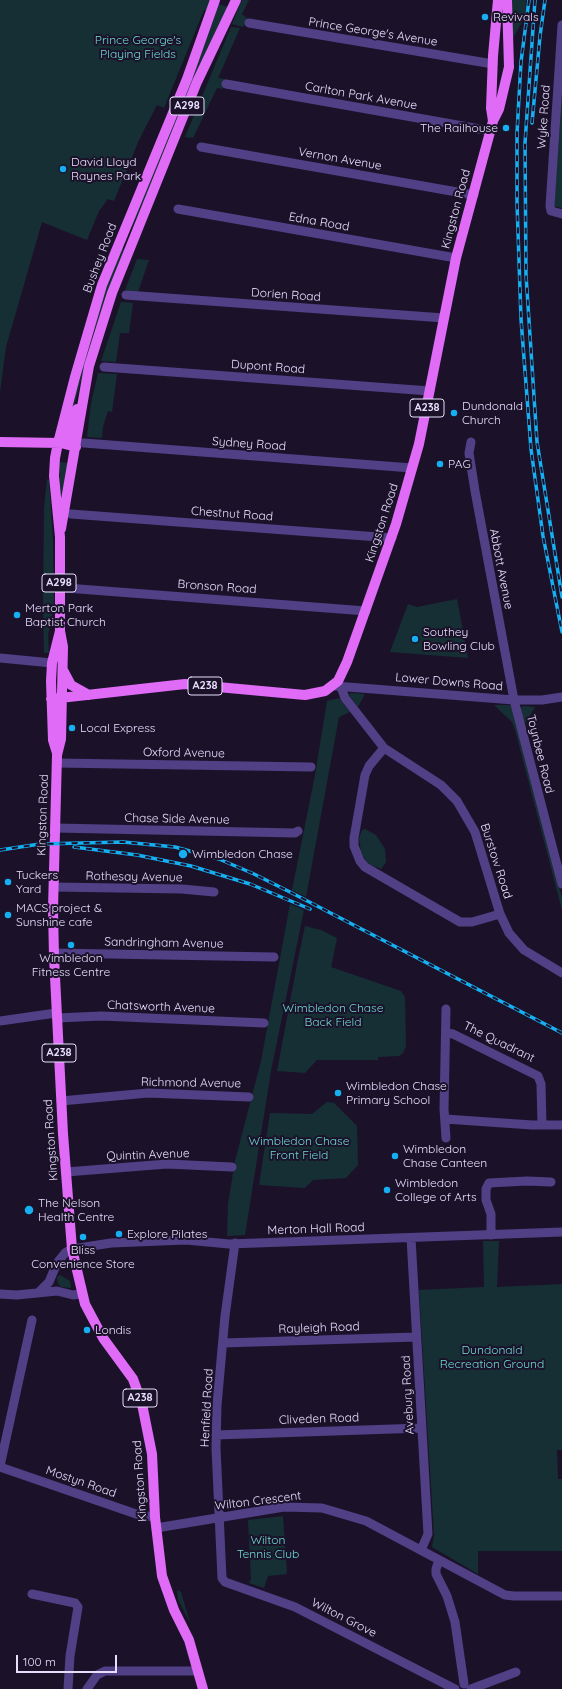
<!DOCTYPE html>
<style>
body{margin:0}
#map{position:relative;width:562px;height:1689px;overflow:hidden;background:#1b122a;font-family:Quicksand,sans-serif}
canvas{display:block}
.scale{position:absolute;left:16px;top:1655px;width:101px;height:18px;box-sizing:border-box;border:2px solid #e7ddfd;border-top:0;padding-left:5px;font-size:12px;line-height:14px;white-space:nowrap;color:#e7ddfd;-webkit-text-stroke:3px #1b122a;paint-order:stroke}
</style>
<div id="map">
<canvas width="562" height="1689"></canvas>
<div class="scale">100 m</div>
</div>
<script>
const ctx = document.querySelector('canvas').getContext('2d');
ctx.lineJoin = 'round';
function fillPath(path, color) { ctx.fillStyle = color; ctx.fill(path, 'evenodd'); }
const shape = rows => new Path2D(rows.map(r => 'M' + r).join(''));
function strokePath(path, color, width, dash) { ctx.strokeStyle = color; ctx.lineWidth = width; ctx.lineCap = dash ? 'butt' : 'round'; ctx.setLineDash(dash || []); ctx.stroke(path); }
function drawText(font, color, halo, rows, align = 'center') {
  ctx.font = font + ' Quicksand,sans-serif'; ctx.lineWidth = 4; ctx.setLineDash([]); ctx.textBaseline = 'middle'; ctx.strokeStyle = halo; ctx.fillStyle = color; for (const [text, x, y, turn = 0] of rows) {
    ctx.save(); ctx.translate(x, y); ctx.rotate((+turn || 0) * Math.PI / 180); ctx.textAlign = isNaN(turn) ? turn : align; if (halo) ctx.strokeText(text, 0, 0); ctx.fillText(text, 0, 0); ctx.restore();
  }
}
fillPath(shape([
 [0,0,212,0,208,12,204,10,164,108,157,105,139,140,114,201,108,199,99,211,87,240,42,222,6,347,0,392],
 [242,0,249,0,242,14,248,19,243,27,232,24],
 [512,0,526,0,525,17,513,38],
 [218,4,228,7,208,47,151,188,132,227,130,229],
 [231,27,240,28,218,78,225,79,223,89,217,88,193,138,185,137],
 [562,96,562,208,554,206],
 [122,246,124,250,94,333,68,428,76,391,105,291],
 [137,259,149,260,138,292,125,290],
 [121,302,133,303,129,333,120,333,116,362,101,361],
 [98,373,117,374,112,412,108,411,103,427,102,438,87,437,91,403],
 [60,462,68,463,62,504,60,484],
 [47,479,49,480,53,541,54,606,48,635,49,653,44,653,43,605,44,508],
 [457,599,468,658,390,652,408,604,417,607],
 [350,693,365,694,358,707,349,695],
 [339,698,350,712,339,717,306,897,292,890,315,775,327,701],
 [494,705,509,705,512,707,562,898,562,910,515,730,512,722],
 [523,706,535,707,525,724,520,709],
 [365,829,376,835,385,849,386,862,381,869,368,864,361,852,359,838,362,830],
 [290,904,304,910,271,1071,245,1235,227,1236,228,1204,235,1161,261,1061],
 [305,926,321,930,337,938,331,967,401,991,405,997,406,1046,403,1053,399,1056,378,1057,378,1060,317,1060,305,1073,277,1071,298,959],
 [327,1102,334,1103,357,1126,358,1165,346,1178,313,1180,305,1188,259,1185,270,1113,312,1114],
 [483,1241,499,1241,497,1287,562,1284,562,1450,557,1450,558,1479,562,1479,562,1551,478,1551,478,1574,432,1547,434,1535,419,1290,484,1287],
 [60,1275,70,1281,71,1288,61,1287,58,1283,57,1277],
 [283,1516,287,1574,268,1576,264,1588,249,1583,251,1579,248,1520],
 [177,1590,181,1592,190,1623,178,1599]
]), '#162f34');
strokePath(shape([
 [249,23,493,64],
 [562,25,550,206,551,211,562,214],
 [226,84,491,131],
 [201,147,474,195],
 [178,209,456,258],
 [126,295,444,318],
 [104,367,430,391],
 [471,442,469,453,475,491,514,700,562,884],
 [84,443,412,468],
 [71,514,392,538],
 [66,588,366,611],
 [0,658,52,663],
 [335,686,514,700,542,700,562,697],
 [341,687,345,698,384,748,441,785,457,801,475,832,500,914,509,933,524,950,562,973],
 [384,748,369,766,365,775,354,838,354,846,360,861,365,867,460,922,472,922,500,914],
 [57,763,311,767],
 [55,828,295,833,298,831],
 [54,887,182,889,214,892],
 [54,953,274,957],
 [57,1018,101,1016,264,1023],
 [0,1021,56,1013],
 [446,1033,453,1034,538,1076,541,1084,542,1125],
 [61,1101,148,1093,249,1097],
 [445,1119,532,1125,562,1125],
 [446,1138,444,1109,446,1009],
 [66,1172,167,1164,232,1167],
 [491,1235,491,1214,486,1200,486,1189,489,1183,527,1181,551,1182],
 [411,1238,428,1534,421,1550],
 [235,1243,225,1316,217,1405,216,1448,222,1578,225,1582,295,1607,455,1689],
 [39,1292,49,1282,57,1263,65,1253,72,1249,111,1243,186,1240,229,1244,562,1232],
 [0,1294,17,1295,57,1291,73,1295,81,1294],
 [223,1343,416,1337],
 [216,1435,422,1428],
 [0,1466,32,1320],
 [0,1467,139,1515,155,1517],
 [156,1528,284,1507,322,1508,366,1521,505,1595,514,1596,562,1596],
 [439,1560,436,1569,436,1574,447,1596,455,1622,464,1684],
 [32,1594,75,1603,78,1607,70,1656,68,1689],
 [87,1689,97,1675,105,1671,198,1671],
 [471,1689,516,1672]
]), '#514086', 9);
strokePath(shape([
 [493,121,491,108,493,56,498,0],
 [0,442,61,443,76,447],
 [61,443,67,438,77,409],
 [61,529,89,366,112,293,197,82,236,0],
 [63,670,71,685,89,695],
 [51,699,185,684,305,695,325,691,338,681,347,662,396,524,419,444,456,258,493,121,499,109,509,67,507,0],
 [57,753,53,740,51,681,52,663,60,631],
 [203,1689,189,1640,174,1610,162,1576,155,1517,152,1454,142,1404,133,1379,103,1338,85,1304,72,1249,63,1134,54,957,53,909,57,755,61,739,63,647,60,631,60,537,54,476,55,458,58,443,75,377,102,285,187,79,215,0]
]), '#df6bf7', 10);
const rail = shape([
 [529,0,521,62,517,133,517,203,521,319,531,449,543,536,562,632],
 [535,0,525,143,526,275,537,442,562,597],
 [532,123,540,36,545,0],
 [74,847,137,855,191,866,250,884,310,909],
 [0,850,40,844,123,842,175,847,219,859,254,874,290,892,562,1033]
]);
strokePath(rail, '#15aff2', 3.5);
strokePath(rail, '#1b122a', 2, [6]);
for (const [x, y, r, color] of [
 [485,17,4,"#15aff2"],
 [506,128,4,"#15aff2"],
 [63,169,4,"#15aff2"],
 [454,413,4,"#15aff2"],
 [440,464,4,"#15aff2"],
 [17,615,4,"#15aff2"],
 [415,639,4,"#15aff2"],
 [72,728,4,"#15aff2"],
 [183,854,5,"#15aff2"],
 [8,882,4,"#15aff2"],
 [8,915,4,"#15aff2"],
 [71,945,4,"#15aff2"],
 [338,1093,4,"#15aff2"],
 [395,1156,4,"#15aff2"],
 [387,1190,4,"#15aff2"],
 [29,1210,5,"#15aff2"],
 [119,1234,4,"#15aff2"],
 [83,1237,4,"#15aff2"],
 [87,1330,4,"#15aff2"]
]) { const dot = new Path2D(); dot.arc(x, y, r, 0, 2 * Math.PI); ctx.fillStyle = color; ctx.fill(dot); strokePath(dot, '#1b122a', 1.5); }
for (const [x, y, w] of [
 [187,106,34],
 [427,408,34],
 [59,583,34],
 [205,686,34],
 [59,1053,34],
 [140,1398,34]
]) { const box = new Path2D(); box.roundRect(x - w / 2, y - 9, w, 18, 3); ctx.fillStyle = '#1b122a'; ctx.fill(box); strokePath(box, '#e7ddfd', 1); }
drawText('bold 11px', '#e7ddfd', null, [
 ["A298",187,106],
 ["A238",427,408],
 ["A298",59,583],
 ["A238",205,686],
 ["A238",59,1053],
 ["A238",140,1398]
]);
drawText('12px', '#e7ddfd', '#1b122a', [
 ["Revivals",493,17],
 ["The Railhouse",498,128,"right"],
 ["David Lloyd",71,162],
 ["Raynes Park",71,176],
 ["Dundonald",462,406],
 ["Church",462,420],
 ["PAG",448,464],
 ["Merton Park",25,608],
 ["Baptist Church",25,622],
 ["Southey",423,632],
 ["Bowling Club",423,646],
 ["Local Express",80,728],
 ["Wimbledon Chase",192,854],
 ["Tuckers",16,875],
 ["Yard",16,889],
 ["MACS project &",16,908],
 ["Sunshine cafe",16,922],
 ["Wimbledon",71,958,"center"],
 ["Fitness Centre",71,972,"center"],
 ["Wimbledon Chase",346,1086],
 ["Primary School",346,1100],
 ["Wimbledon",403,1149],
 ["Chase Canteen",403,1163],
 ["Wimbledon",395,1183],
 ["College of Arts",395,1197],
 ["The Nelson",38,1203],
 ["Health Centre",38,1217],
 ["Explore Pilates",127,1234],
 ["Bliss",83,1250,"center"],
 ["Convenience Store",83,1264,"center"],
 ["Londis",95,1330]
], 'left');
drawText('12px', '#e7ddfd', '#1b122a', [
 ["Prince George's Avenue",373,32,9],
 ["Carlton Park Avenue",361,96,10],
 ["Wyke Road",544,117,-86],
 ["Vernon Avenue",340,159,10],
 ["Kingston Road",456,209,-75],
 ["Edna Road",319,222,10],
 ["Bushey Road",100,258,-69],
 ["Dorien Road",286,295,4],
 ["Dupont Road",268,367,4],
 ["Sydney Road",249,444,4],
 ["Chestnut Road",232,514,4],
 ["Kingston Road",382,523,-72],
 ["Abbott Avenue",501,569,79],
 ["Bronson Road",217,587,4],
 ["Lower Downs Road",449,682,5],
 ["Oxford Avenue",184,753,1],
 ["Toynbee Road",540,754,76],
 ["Kingston Road",43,815,-88],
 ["Chase Side Avenue",177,819,1],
 ["Burstow Road",496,861,72],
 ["Rothesay Avenue",134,877,1],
 ["Sandringham Avenue",164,943,1],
 ["Chatsworth Avenue",161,1007,2],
 ["The Quadrant",499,1042,26],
 ["Richmond Avenue",191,1083,1],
 ["Kingston Road",51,1140,-94],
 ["Quintin Avenue",148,1155,-2],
 ["Merton Hall Road",316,1229,-2],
 ["Rayleigh Road",319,1328,-2],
 ["Avebury Road",408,1395,-93],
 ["Henfield Road",207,1408,-87],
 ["Cliveden Road",319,1419,-2],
 ["Kingston Road",140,1481,-94],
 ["Mostyn Road",81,1482,19],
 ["Wilton Crescent",258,1501,-7],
 ["Wilton Grove",344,1618,27]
]);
drawText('12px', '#6cdbd5', '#1b122a', [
 ["Prince George's",138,40],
 ["Playing Fields",138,54],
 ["Wimbledon Chase",333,1008],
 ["Back Field",333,1022],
 ["Wimbledon Chase",299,1141],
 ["Front Field",299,1155],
 ["Dundonald",492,1350],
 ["Recreation Ground",492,1364],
 ["Wilton",268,1540],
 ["Tennis Club",268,1554]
]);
</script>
